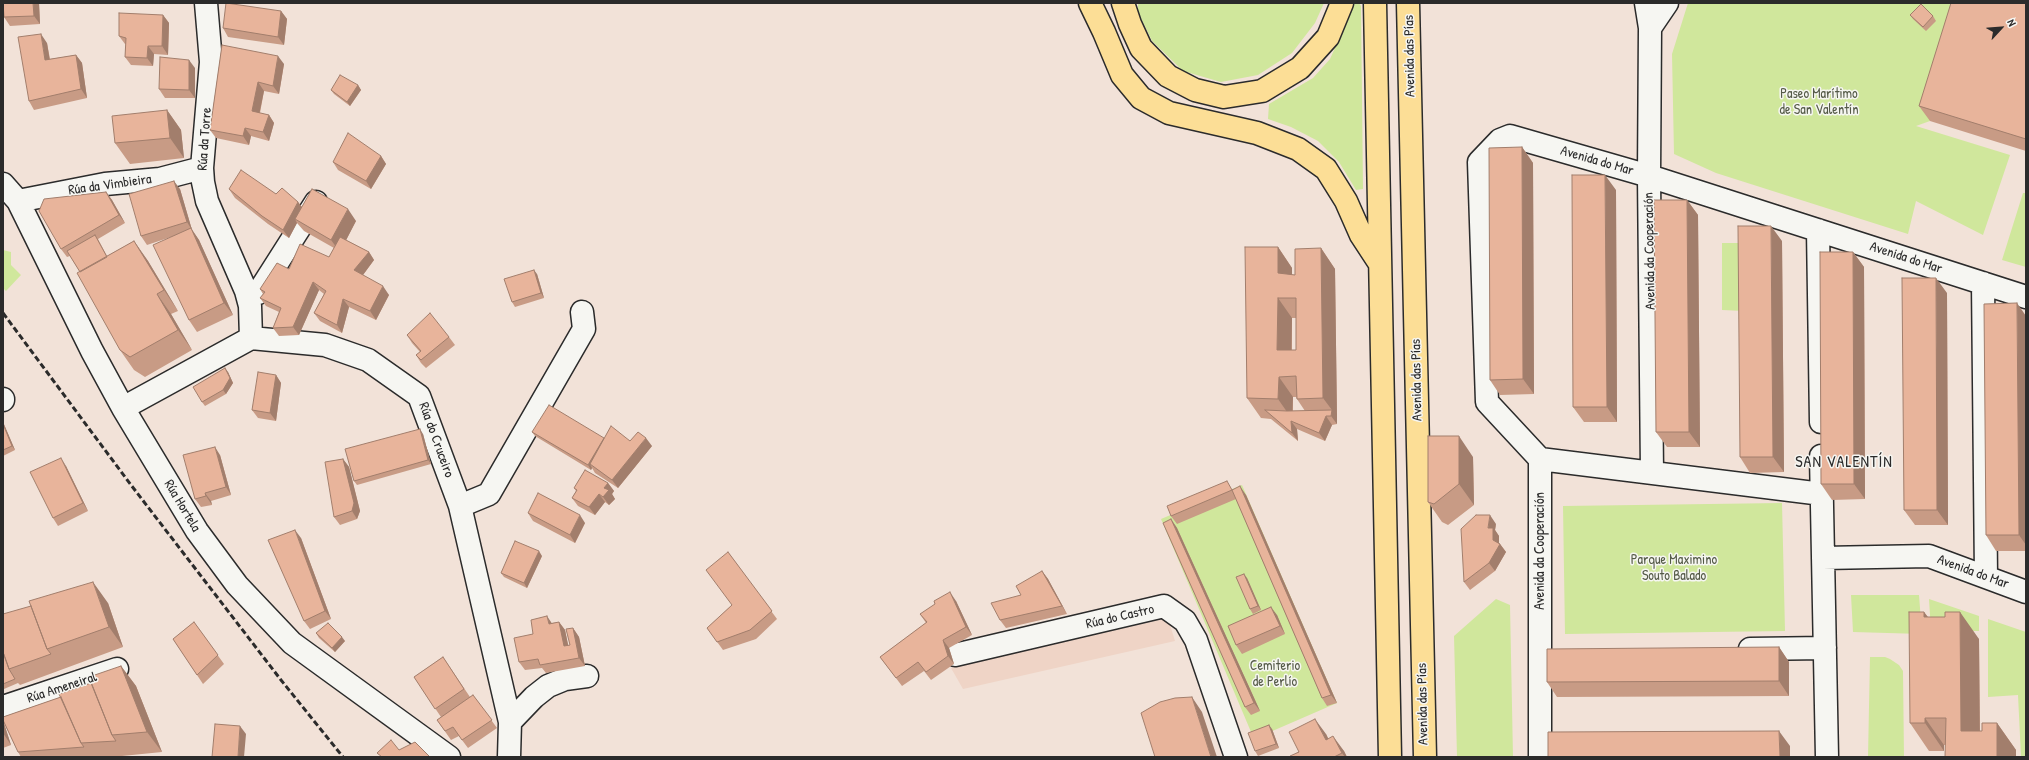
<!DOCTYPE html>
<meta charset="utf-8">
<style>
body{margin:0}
#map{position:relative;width:2029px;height:760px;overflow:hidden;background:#f2e2d8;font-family:"Patrick Hand",sans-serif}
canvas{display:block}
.frame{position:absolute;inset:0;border:4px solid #2b2b2b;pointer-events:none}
.north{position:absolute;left:1981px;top:8px;width:40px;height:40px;-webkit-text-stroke:3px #f6f6f2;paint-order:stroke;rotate:64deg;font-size:11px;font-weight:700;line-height:16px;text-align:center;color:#2b2b2b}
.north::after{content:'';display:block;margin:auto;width:14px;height:18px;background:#2b2b2b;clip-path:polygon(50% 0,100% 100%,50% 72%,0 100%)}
</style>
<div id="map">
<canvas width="2029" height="760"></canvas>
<div class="frame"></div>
<div class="north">N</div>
</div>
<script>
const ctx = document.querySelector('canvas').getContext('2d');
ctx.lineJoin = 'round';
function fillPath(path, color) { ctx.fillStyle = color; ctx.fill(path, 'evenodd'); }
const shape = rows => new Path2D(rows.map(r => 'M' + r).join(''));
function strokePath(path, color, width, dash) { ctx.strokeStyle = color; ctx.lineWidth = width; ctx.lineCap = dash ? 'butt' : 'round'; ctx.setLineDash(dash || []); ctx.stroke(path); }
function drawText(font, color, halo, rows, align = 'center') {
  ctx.font = font + ' "Patrick Hand",sans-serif'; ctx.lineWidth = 3; ctx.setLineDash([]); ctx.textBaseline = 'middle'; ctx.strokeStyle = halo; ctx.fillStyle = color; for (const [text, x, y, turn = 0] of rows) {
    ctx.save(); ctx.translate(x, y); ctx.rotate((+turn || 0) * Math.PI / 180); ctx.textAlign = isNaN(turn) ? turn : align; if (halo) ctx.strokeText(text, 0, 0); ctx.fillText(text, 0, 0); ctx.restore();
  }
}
fillPath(shape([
 [1168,618,1175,641,963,689,951,668]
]), '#efd4c6');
fillPath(shape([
 [1138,3,1324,3,1315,23,1292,53,1258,75,1221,82,1183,71,1152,41,1138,12],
 [1355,3,1359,3,1361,6,1363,189,1356,190,1339,162,1318,141,1291,127,1268,119,1269,104,1313,78,1330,59],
 [1688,3,1966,3,1930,121,1916,126,2010,155,1983,235,1916,201,1908,234,1716,173,1674,154,1672,54],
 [2023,193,2026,193,2026,267,2002,260],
 [1722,243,1744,243,1744,311,1722,310],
 [3,250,11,252,11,265,21,275,6,291,3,288],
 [1242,485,1337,703,1254,739,1161,519],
 [1782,503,1785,631,1565,634,1563,506],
 [1851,595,1919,595,1922,634,1853,632],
 [1496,599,1510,605,1513,757,1457,757,1454,636],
 [1929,599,1979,616,1979,631,1931,631],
 [1988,619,2026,632,2026,757,2021,757,2018,695,1988,697],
 [1870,657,1885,657,1890,659,1899,665,1903,671,1904,757,1868,757]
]), '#d0e79c');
const minor = shape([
 [206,3,211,62,202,168,203,182,207,201,246,291,250,306,251,338],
 [1646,3,1650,28,1649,176,1652,473],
 [1650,28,1667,3],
 [3,184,18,201,92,351,123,408,197,531,237,585,292,643,449,757],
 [18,201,105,184,160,179,202,168],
 [1818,230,1821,422],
 [1983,283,1986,577],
 [258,293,316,202],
 [3,399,3,400],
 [123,408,251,338,325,345,368,360,419,396,460,506,510,722,509,757],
 [1821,456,1827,757],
 [1540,459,1487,402,1479,162,1500,140,1510,136,1649,176,2026,297],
 [1540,459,1540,757],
 [1540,459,1822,494],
 [460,506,489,494,584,329,582,312],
 [1823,558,1929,556,2026,592],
 [1750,649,1825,648],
 [955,655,1164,606,1185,621,1196,640,1236,757],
 [3,707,117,669],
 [510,722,534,697,548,686,565,679,587,676]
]);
const highway = shape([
 [1090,3,1104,32,1122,75,1141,98,1169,113,1257,133,1298,149,1326,169,1346,201,1361,235,1380,264],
 [1123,3,1130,24,1141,48,1168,76,1195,90,1224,97,1262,91,1300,68,1328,37,1342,3],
 [1375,3,1390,757],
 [1408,3,1425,757]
]);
strokePath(minor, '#2b2b2b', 25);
strokePath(highway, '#2b2b2b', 25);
strokePath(minor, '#f6f6f2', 22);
strokePath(highway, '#fcde96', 22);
strokePath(shape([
 [3,313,131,485,281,680,343,757]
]), '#2b2b2b', 3, [6, 3]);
fillPath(shape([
 [39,3,40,24,10,26,4,17],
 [2026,3,2026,151,1930,121,1919,106],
 [281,11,287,19,284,45,228,37,223,28],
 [163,15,169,23,168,55,154,54,153,66,131,65,125,57,126,44,125,44,119,36],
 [1910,15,1933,16,1936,21,1926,31,1913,19],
 [47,43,50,59,76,55,82,63,87,98,34,110,29,101],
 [222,45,284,64,279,94,264,91,260,113,269,115,274,123,269,141,251,136,249,145,216,138,210,130],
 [195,68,195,98,165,98,159,89],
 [358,85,361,90,350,106,334,94,331,90],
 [167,110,181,130,184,158,130,164,115,143],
 [1522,147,1533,163,1534,394,1500,395,1490,380],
 [381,156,386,164,371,189,338,170,333,162],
 [180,189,192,230,199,240,233,315,197,332,189,320,171,237,147,245,141,236],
 [229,189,276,194,298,202,302,207,356,221,346,240,369,252,374,260,363,275,389,295,376,320,349,307,342,333,320,321,314,313,324,294,319,290,299,335,279,336,273,328,279,312,266,306,260,298,263,294,260,289,289,269,329,257,334,248,304,231,297,223,289,238,268,224,235,198],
 [1616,190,1617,422,1584,422,1573,407],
 [106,192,112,200,125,223,98,239,107,256,134,241,148,261,178,311,171,314,192,350,145,377,134,370,120,350,80,272,70,256,67,257,61,249],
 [1687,200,1698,215,1700,447,1667,447,1656,432],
 [1782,241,1784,472,1750,473,1740,457],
 [1278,247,1292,268,1292,275,1295,275,1321,248,1335,269,1337,419,1337,424,1332,425,1325,441,1297,429,1298,441,1271,419,1261,418,1247,398],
 [1292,318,1296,318,1296,350,1292,350],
 [1293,397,1296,397,1297,399,1305,411,1293,411],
 [1853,252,1864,267,1865,499,1832,500,1821,484],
 [537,274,544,298,515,307,512,302],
 [1947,293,1948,525,1915,525,1904,510],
 [2026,316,2026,551,1996,551,1986,535],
 [407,335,449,337,455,345,426,368,421,363,416,355,420,352,412,343],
 [228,372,233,383,226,394,205,406,202,402],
 [276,375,281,383,276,421,258,418,252,410],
 [3,422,15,450,3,456],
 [532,432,630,441,652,446,618,488,595,473,592,468,591,470,535,436],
 [423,434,431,464,357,485,354,481],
 [220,455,231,495,211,501,212,505,201,507,195,499],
 [1473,457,1474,505,1448,525,1442,522,1428,502],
 [343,459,349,467,360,511,357,519,340,525,334,517],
 [66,466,88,511,58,526,53,518],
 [608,483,614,491,612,494,615,499,609,505,605,502,595,515,578,506,572,498,576,491,574,488],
 [1233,489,1246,495,1337,703,1327,706,1322,698,1236,499,1177,524,1171,516],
 [528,513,585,523,575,543,533,521],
 [1171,519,1177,528,1260,711,1251,715,1245,707],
 [1496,524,1495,530,1499,536,1499,543,1500,544,1506,552,1495,571,1470,590,1464,582],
 [301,538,331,619,310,629,304,621],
 [728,552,777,619,756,639,723,650,707,628,732,605],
 [542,556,527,588,504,577,501,573],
 [1042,571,1048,579,1067,614,1006,628,1000,620],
 [1247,578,1261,610,1253,614,1250,609],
 [956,601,972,635,949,648,954,664,931,680,924,671,902,686,880,657,926,623,920,614],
 [108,603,123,647,20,685,18,683,4,689,3,689,4,691,3,692,3,614],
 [1924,612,1928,617,1979,639,1980,731,1982,731,1997,723,2016,750,1946,745,1944,745,1944,751,1929,751,1910,723],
 [1277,615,1285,634,1242,654,1236,645],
 [194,622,224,664,203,684,173,639],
 [559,622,565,630,568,645,570,645,573,628,579,637,585,666,546,673,542,668,525,670,519,662,533,634,552,623],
 [316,633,345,641,335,652,319,638],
 [1779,647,1789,662,1789,696,1557,697,1547,682],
 [443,657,470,697,473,695,497,728,468,748,459,736,451,740,437,720,441,717,414,677],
 [121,666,136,686,162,752,112,757,21,757,18,752,3,721,11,745,3,748,3,717,61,697,91,683],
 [1272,729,1279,748,1258,756,1255,751],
 [1326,734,1328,738,1344,751,1347,757,1290,757]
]), '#c89b85');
fillPath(shape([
 [33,3,39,3,40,24,34,16],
 [281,11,287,19,284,45,278,37],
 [163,15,169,23,168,55,162,46],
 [41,34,47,43,51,68,45,60],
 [148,46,154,54,153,66,147,58],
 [76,55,82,63,87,98,81,89],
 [278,56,284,64,279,94,273,86],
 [189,60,195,68,195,98,189,90],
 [258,82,264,91,258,120,252,111],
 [358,85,361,90,350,106,347,102],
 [167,110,181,130,184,158,170,138],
 [269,115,274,123,269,141,263,132],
 [245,128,251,136,249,145,243,136],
 [1522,147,1533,163,1534,394,1523,379],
 [381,156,386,164,371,189,366,181],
 [1605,175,1616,190,1617,422,1607,407],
 [174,181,180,189,192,230,187,222],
 [106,192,112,200,125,223,119,215],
 [1687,200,1698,215,1700,447,1689,432],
 [298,202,304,210,295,219,297,223,289,238,283,230],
 [348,209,356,221,340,252,331,240],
 [1771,226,1782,241,1784,472,1773,457],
 [191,228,199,240,233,315,224,303],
 [134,241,148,261,178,311,164,290],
 [1278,247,1292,268,1292,294,1278,273],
 [1321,248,1335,269,1337,419,1337,424,1331,416,1332,410,1323,398],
 [369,252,374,260,360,279,354,270],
 [1853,252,1864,267,1865,499,1854,484],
 [534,270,537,274,544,298,541,293],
 [1936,278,1947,293,1948,525,1937,510],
 [313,282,319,290,299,335,293,327],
 [383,286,389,295,376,320,370,311],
 [157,294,171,314,192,350,178,330],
 [1278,298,1292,318,1291,370,1277,350],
 [343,299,349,307,342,333,337,325],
 [2017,303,2026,316,2026,545,2019,535],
 [225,368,228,372,233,383,226,394,223,390],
 [276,375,281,383,276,421,270,413],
 [1279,377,1293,397,1292,419,1278,399],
 [1326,416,1332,425,1325,441,1319,433],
 [1291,421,1297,429,1298,441,1292,433],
 [3,422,15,450,12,446,3,424],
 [420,429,423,434,431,464,428,460],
 [1459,436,1473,457,1474,505,1459,484],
 [604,438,590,464,592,468,591,470,588,465],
 [646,438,652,446,618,488,612,480],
 [215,447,220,455,231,495,226,487],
 [61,458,66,466,88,511,83,503],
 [343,459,349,467,360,511,357,519,352,511],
 [608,483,614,491,612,494,615,499,609,505,603,497,604,488],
 [1240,486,1246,495,1337,703,1331,695],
 [205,493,211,501,212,505,206,496],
 [599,494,605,502,595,515,589,507],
 [580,515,585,523,575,543,570,535],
 [1490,515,1496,524,1495,530,1499,536,1499,546,1500,544,1506,552,1495,571,1489,563,1493,540,1488,528],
 [1171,519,1177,528,1260,711,1254,703],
 [295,530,301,538,331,619,325,611],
 [539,551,542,556,527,588,524,583],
 [1042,571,1048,579,1067,614,1062,606],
 [1244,574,1247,578,1261,610,1258,606],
 [93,582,108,603,123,647,109,627],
 [950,592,956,601,972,635,966,627],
 [1271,607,1277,615,1285,634,1280,626],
 [1924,612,1944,639,1924,617],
 [1960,612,1979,639,1980,757,1961,731],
 [547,616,553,625,549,624],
 [559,622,565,630,570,654,564,646],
 [573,628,579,637,585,666,579,658],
 [342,637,345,641,335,652,332,648],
 [943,640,949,648,954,664,948,656],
 [1779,647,1789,662,1789,696,1779,681],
 [121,666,136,686,162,752,147,732],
 [1192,697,1202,712,1217,757,1211,757],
 [1925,718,1944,745,1944,751,1925,723],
 [1315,719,1326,734,1336,755,1326,740],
 [3,720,11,745,3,733],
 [1997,723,2016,750,2016,757,1997,757],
 [1269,725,1272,729,1279,748,1276,744],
 [240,726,246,734,244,757,238,757],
 [1779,731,1790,746,1790,757,1780,757],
 [1333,736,1344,751,1347,757,1345,757,1342,753]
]), '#a27e6c');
const building = shape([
 [3,3,33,3,34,16,4,17,3,3],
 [226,3,281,11,278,37,223,28,226,3],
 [1951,3,2026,3,2026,139,1919,106,1951,3],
 [1921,4,1933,16,1923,27,1910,15,1921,4],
 [119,13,163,15,162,46,148,46,147,58,125,57,126,38,119,36,119,13],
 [41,34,45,60,76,55,81,89,29,101,18,37,41,34],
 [222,45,278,56,273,86,258,82,252,111,269,115,263,132,245,128,243,136,210,130,222,45],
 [160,57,189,60,189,90,159,89,160,57],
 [340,75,358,85,347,102,331,90,340,75],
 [167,110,170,138,115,143,112,116,167,110],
 [348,133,381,156,366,181,333,162,348,133],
 [1522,147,1523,379,1490,380,1489,148,1522,147],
 [241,170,276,194,282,188,298,202,283,230,262,216,229,189,241,170],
 [1572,175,1605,175,1607,407,1573,407,1572,175],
 [174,181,187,222,141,236,129,194,174,181],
 [312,189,348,209,331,240,295,219,312,189],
 [106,192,119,215,61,249,39,211,44,199,106,192],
 [1654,200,1687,200,1689,432,1656,432,1654,200],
 [1738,226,1771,226,1773,457,1740,457,1738,226],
 [191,228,224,303,189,320,153,245,191,228],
 [95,235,107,257,80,272,67,251,95,235],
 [340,237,369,252,354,270,383,286,370,311,343,299,337,325,314,313,326,291,313,282,293,327,273,328,281,308,260,298,265,292,260,289,277,263,289,269,300,244,329,257,340,237],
 [134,241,164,290,157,294,178,330,130,357,120,350,77,273,134,241],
 [1245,247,1278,247,1278,273,1295,275,1295,249,1321,248,1323,398,1297,399,1296,376,1279,377,1278,399,1247,398,1245,247],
 [1278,298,1296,298,1296,350,1277,350,1278,298],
 [1820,252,1853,252,1854,484,1821,484,1820,252],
 [534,270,541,293,512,302,504,279,534,270],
 [1902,278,1936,278,1937,510,1904,510,1902,278],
 [2017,303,2019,535,1986,535,1984,304,2017,303],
 [430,313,449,337,421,360,416,355,421,351,407,335,430,313],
 [225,368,230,378,223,390,202,402,193,387,225,368],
 [258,372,276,375,270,413,252,410,258,372],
 [549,405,604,438,588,465,532,432,549,405],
 [1265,410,1287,411,1332,410,1331,416,1326,416,1319,433,1291,421,1292,433,1265,410],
 [3,424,12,446,3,450,3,424],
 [611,426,630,441,638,432,646,438,612,480,590,464,611,426],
 [420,429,428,460,354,481,345,449,420,429],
 [1428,436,1459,436,1459,484,1434,504,1428,502,1428,436],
 [215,447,226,487,205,493,206,496,195,499,183,455,215,447],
 [61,458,83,503,53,518,30,472,61,458],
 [343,459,354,503,352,511,334,517,325,462,343,459],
 [585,470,608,483,604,488,609,490,603,497,599,494,589,507,572,498,577,490,574,488,585,470],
 [1227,481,1232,490,1171,516,1167,506,1227,481],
 [1240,486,1331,695,1322,698,1232,490,1240,486],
 [538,493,580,515,570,535,528,513,538,493],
 [1476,515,1490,515,1488,528,1493,528,1493,540,1500,544,1489,563,1464,582,1461,529,1476,515],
 [1171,519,1254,703,1245,707,1163,523,1171,519],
 [295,530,325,611,304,621,268,540,295,530],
 [515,541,539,551,524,583,501,573,515,541],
 [728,552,772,611,750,630,717,642,707,628,732,605,706,570,728,552],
 [1042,571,1062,606,1000,620,991,603,1021,595,1016,586,1042,571],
 [1244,574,1258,606,1250,609,1236,577,1244,574],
 [93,582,109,627,47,649,29,601,93,582],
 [950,592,966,627,943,640,948,656,926,672,918,662,896,678,880,657,927,622,920,614,935,604,934,601,950,592],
 [31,606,47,649,51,654,9,669,3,652,3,614,31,606],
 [1271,607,1280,626,1236,645,1228,626,1271,607],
 [1909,612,1924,612,1924,617,1945,617,1945,612,1960,612,1961,731,1982,731,1982,723,1997,723,1997,757,1945,757,1946,718,1925,718,1925,723,1910,723,1909,612],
 [547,616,549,624,559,622,564,646,570,645,566,629,573,628,579,658,540,665,538,659,519,662,514,638,533,634,531,620,547,616],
 [194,622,218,655,197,675,173,639,194,622],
 [328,623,342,637,332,648,316,633,328,623],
 [1779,647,1779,681,1547,682,1547,649,1779,647],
 [3,652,9,669,15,679,3,684,3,652],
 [443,657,464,689,435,709,414,677,443,657],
 [121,666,147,732,112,735,89,677,121,666],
 [91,683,112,735,116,741,81,743,59,694,91,683],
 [473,695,492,720,462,740,453,727,445,731,437,720,473,695],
 [61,697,81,743,84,747,18,752,3,720,3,717,61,697],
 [1192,697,1211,757,1155,757,1141,713,1160,702,1175,698,1192,697],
 [1315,719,1326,740,1333,736,1342,753,1334,757,1290,757,1290,756,1299,752,1289,732,1315,719],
 [215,724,240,726,238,757,212,757,215,724],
 [1269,725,1276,744,1255,751,1248,733,1269,725],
 [1779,731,1780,757,1548,757,1548,732,1779,731],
 [391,740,399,750,415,742,430,757,382,757,377,753,391,740]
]);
fillPath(building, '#e8b49b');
strokePath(building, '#a27e6c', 1);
drawText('14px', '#2b2b2b', '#f6f6f2', [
 ["Avenida das Pías",1410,56,-91],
 ["Rúa da Torre",205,139,-86],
 ["Avenida do Mar",1597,161,16],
 ["Rúa da Vimbieira",110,185,-8],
 ["Avenida da Cooperación",1650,251,-91],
 ["Avenida do Mar",1906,258,18],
 ["Avenida das Pías",1417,380,-91],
 ["Rúa do Cruceiro",436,440,70],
 ["Rúa Hortela",182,506,59],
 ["Avenida da Cooperación",1540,551,-90],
 ["Avenida do Mar",1973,572,20],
 ["Rúa do Castro",1120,617,-13],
 ["Rúa Ameneiral",62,688,-18],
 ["Avenida das Pías",1423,704,-91]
]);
drawText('14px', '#545a47', '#f6f6f2', [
 ["Paseo Marítimo",1819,94],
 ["de San Valentín",1819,110],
 ["Parque Maximino",1674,560],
 ["Souto Balado",1674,576],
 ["Cemiterio",1275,666],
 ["de Perlío",1275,682]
]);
ctx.letterSpacing = '1px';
drawText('16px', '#2b2b2b', '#f6f6f2', [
 ["SAN VALENTÍN",1844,463]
]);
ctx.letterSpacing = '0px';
</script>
